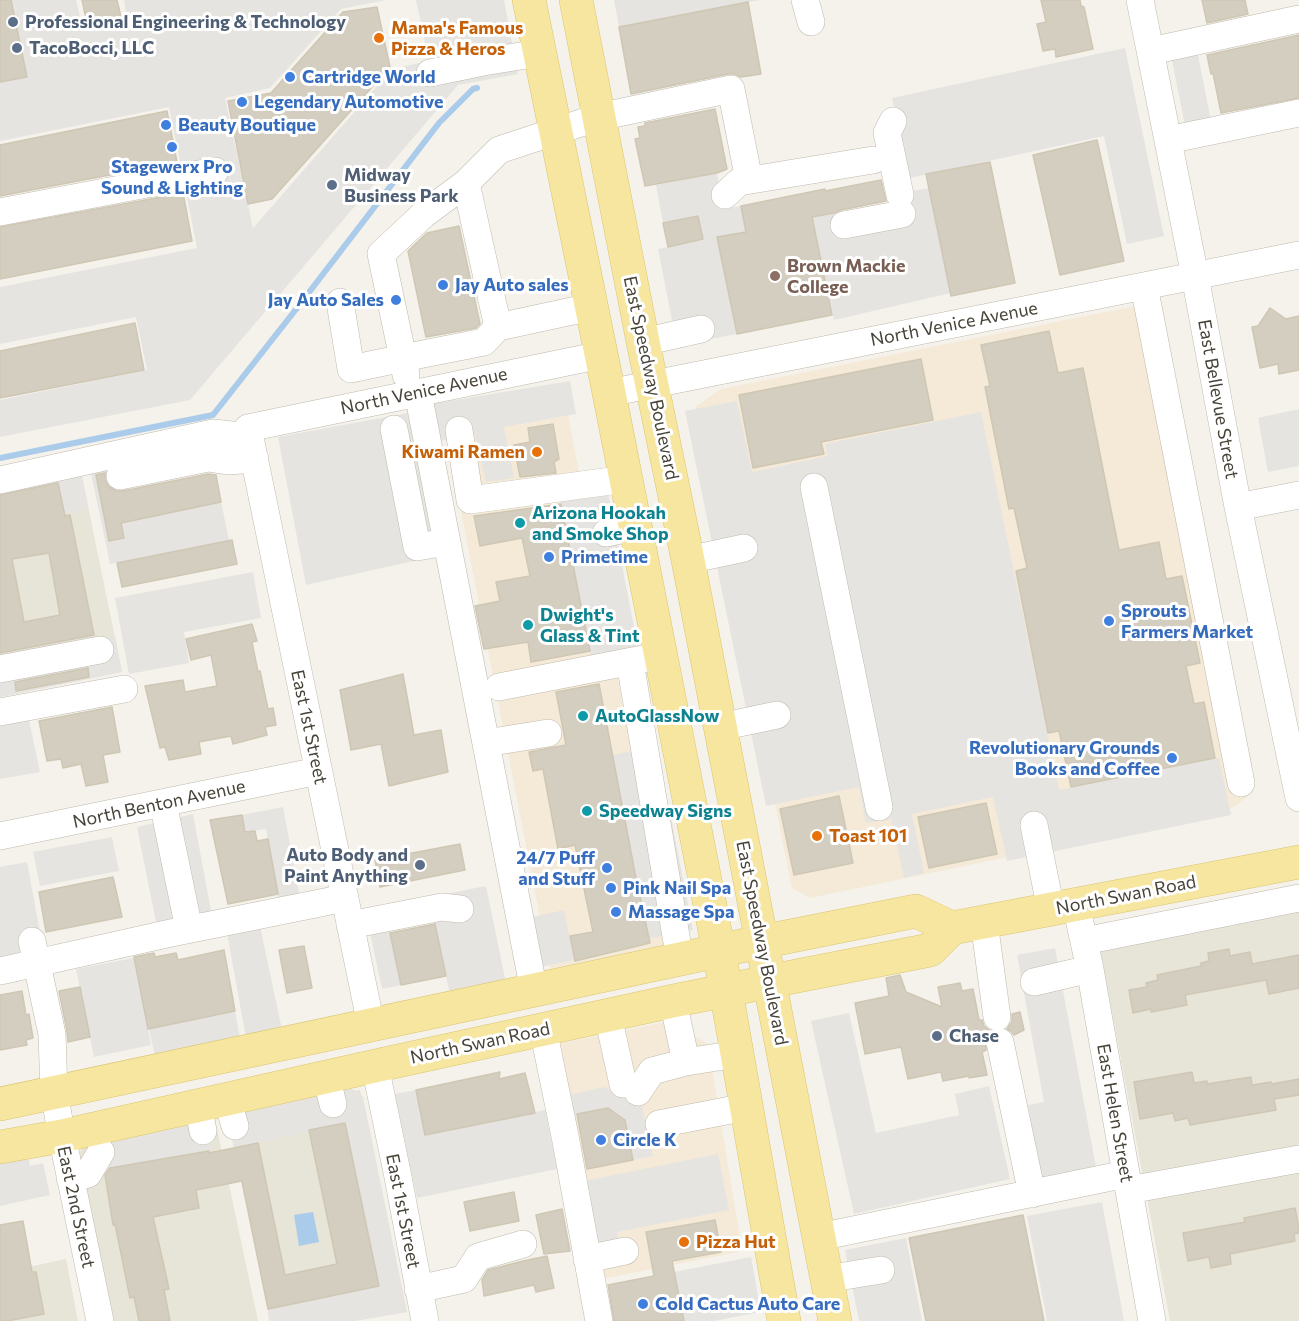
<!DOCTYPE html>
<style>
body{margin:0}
canvas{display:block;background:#f4f2ea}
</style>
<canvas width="1299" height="1321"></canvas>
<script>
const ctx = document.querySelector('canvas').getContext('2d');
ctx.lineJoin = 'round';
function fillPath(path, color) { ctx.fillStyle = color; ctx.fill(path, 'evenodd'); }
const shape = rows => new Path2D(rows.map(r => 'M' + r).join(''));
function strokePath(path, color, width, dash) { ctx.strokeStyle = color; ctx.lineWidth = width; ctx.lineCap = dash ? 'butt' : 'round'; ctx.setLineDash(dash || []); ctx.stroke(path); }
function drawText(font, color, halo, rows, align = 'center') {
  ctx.font = font + ' Commissioner,sans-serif'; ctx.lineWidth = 6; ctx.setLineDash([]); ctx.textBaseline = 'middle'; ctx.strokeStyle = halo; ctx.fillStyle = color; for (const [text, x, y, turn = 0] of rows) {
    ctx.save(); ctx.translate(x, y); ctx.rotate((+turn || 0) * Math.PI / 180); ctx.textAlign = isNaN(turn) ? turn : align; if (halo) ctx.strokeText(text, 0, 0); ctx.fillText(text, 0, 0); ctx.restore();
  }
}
fillPath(shape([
 [81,472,122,672,0,697,0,488],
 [1299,886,1299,1321,1170,1321,1096,926],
 [360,1090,407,1312,354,1321,269,1321,268,1309,227,1116],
 [215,1119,258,1321,110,1321,76,1158,85,1144],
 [66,1259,78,1321,0,1321,0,1273]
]), '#e7e4d8');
fillPath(shape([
 [1135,306,1162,322,1254,792,1235,806,1221,813,810,898,792,888,695,407,721,389],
 [563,388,668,944,550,969,441,409],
 [670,1021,708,1044,741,1245,739,1252,596,1280,553,1045]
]), '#f4ead7');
fillPath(shape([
 [11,0,76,0,83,30,127,21,124,0,386,0,341,9,270,88,225,98,253,228,392,69,429,61,416,0,504,0,518,74,458,85,190,400,0,437,0,400,147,370,136,317,0,344,0,287,197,248,169,107,0,141,0,82,27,76],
 [614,0,760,0,619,27],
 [1194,35,1214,136,1188,141,1168,40],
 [1125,48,1164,236,1127,244,1104,136,910,178,892,98],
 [717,173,724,209,741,206,746,232,717,238,736,334,677,346,658,249,702,240,703,239,698,216,663,223,656,185],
 [929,188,951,293,834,320,812,217,835,213,840,235,905,192],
 [570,381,576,414,504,427,514,478,486,482,475,434,438,441,431,404],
 [737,401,752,472,828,456,825,444,981,412,1059,790,1219,758,1231,815,1007,861,993,797,912,814,924,873,904,878,891,819,866,823,859,787,766,806,685,411],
 [1299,409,1299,466,1268,472,1258,418],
 [408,413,436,556,306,585,278,437],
 [123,467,135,520,221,502,229,540,110,564,91,473],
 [81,472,89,509,0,528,0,488],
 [608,493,642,668,595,677,560,499],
 [253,572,261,618,184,632,189,663,129,674,115,598],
 [115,636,122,672,0,697,0,661],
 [27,711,40,772,0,779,0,716],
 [657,746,693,930,647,939,613,755],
 [283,807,300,898,279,902,266,829,245,832,242,815],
 [193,814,211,911,156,922,137,827],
 [112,837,119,871,40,886,33,852],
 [27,862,44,954,0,962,0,867],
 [486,886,506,983,450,994,434,923,430,897],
 [564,910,574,960,536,968,524,919],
 [260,926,282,1030,246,1038,227,933],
 [389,928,401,985,382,989,370,932],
 [1055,948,1096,1167,1041,1177,1028,1105,1044,1102,1017,955],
 [134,958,151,1045,94,1057,76,969],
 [235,1011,240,1039,155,1056,149,1029],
 [849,1013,876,1133,959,1115,955,1094,989,1086,1010,1179,854,1214,811,1021],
 [343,1086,357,1091,363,1097,407,1312,354,1321,269,1321,268,1309,379,1285,345,1123,235,1148,227,1116],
 [604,1087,642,1106,653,1156,633,1160,625,1120,607,1108,570,1116,566,1096],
 [416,1090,426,1135,545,1110,557,1169,417,1198,395,1094],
 [205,1122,211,1149,105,1169,100,1142],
 [718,1154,729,1210,617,1232,619,1246,598,1250,584,1181],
 [28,1155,30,1166,43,1163,50,1195,0,1206,0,1161],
 [1102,1202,1124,1321,1047,1321,1027,1216],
 [906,1238,922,1321,859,1321,845,1250],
 [751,1257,761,1312,714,1321,684,1321,674,1272]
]), '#e6e4e1');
fillPath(shape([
 [313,1212,319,1242,299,1246,294,1215]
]), '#abcbeb');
strokePath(shape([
 [0,458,213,415,297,308,439,123,473,89,477,88]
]), '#abcbeb', 6);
const building = shape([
 [0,0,11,0,27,77,0,82,0,0],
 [82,0,117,0,121,17,87,23,82,0],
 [1041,0,1080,0,1081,6,1084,7,1093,49,1056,57,1055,49,1043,51,1037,24,1046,22,1041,0],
 [1202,0,1245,0,1248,14,1207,23,1202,0],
 [748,2,761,74,741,77,735,74,728,74,631,94,619,27,748,2],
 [377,7,390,67,272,199,248,204,228,101,271,93,343,12,377,7],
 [1299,35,1299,98,1221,113,1213,73,1211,74,1207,55,1299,35],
 [715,109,727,169,717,173,645,186,635,139,640,138,638,127,645,126,645,123,715,109],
 [167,111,177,162,0,196,0,145,167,111],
 [1097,140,1124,261,1060,275,1033,155,1097,140],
 [990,162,1015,283,951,296,926,174,990,162],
 [881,180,886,201,841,210,834,213,812,217,832,315,737,334,717,237,746,232,741,206,825,189,825,191,881,180],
 [183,193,192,241,0,279,0,227,183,193],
 [698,216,703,239,668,247,663,223,698,216],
 [459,226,480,324,476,328,426,337,408,251,427,233,459,226],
 [1270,308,1286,319,1299,316,1299,370,1279,374,1278,364,1260,368,1252,327,1258,326,1270,308],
 [135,323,144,370,0,398,0,351,135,323],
 [1049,331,1058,373,1083,368,1119,550,1159,542,1166,579,1182,576,1200,663,1186,666,1194,704,1204,702,1215,758,1071,787,1059,731,1048,733,1016,571,1027,568,1014,508,1009,509,985,387,990,386,981,345,1049,331],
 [921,359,933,420,821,442,824,454,753,468,739,395,921,359],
 [553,424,559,459,554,462,556,473,520,477,514,445,530,442,528,428,553,424],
 [105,473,105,480,109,487,116,491,123,491,208,474,216,475,221,502,121,523,124,538,109,541,96,475,105,473],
 [58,483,65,516,70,515,94,635,0,653,0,495,58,483],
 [49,553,60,615,24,622,12,559,49,553],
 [561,504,590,651,531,662,528,642,484,649,475,606,500,601,496,582,530,576,522,538,480,546,474,516,561,504],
 [232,540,237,564,122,587,117,563,232,540],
 [252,624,257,641,252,642,258,672,260,671,268,709,273,708,276,725,265,727,267,735,233,744,231,736,199,742,201,754,169,760,165,747,160,748,145,686,183,680,185,692,217,686,211,655,191,660,186,639,252,624],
 [88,668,89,677,16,691,15,682,88,668],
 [403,674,414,735,441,730,448,772,389,786,381,744,351,750,340,690,403,674],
 [599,684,635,873,650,943,575,961,570,936,593,932,575,845,558,849,543,769,533,771,529,752,566,745,556,692,599,684],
 [112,707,120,752,103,755,108,782,86,786,81,764,63,768,61,759,47,761,39,721,112,707],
 [839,796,853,863,794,875,780,809,839,796],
 [986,803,997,854,929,868,918,817,986,803],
 [242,815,245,832,255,831,257,841,268,839,278,894,228,904,210,820,242,815],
 [460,844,465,870,380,887,375,860,460,844],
 [113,877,122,917,46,932,39,892,113,877],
 [435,924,446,976,401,985,390,933,435,924],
 [304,946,312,988,287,993,279,950,304,946],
 [1229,949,1230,956,1250,952,1252,964,1299,955,1299,988,1269,994,1266,980,1185,995,1187,1005,1151,1012,1151,1009,1133,1013,1129,990,1147,987,1146,983,1158,980,1157,975,1201,966,1201,963,1209,961,1208,953,1229,949],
 [224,950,235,1011,148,1029,134,957,154,953,155,957,176,953,178,960,224,950],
 [900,975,906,992,942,1007,938,987,960,983,962,991,973,989,979,1020,982,1020,984,1026,989,1030,985,1038,986,1050,982,1052,987,1075,969,1078,969,1076,943,1081,941,1072,908,1079,901,1047,865,1054,855,1003,889,996,886,978,900,975],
 [80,987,90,1037,68,1042,67,1031,59,991,80,987],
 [22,991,26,1015,29,1014,33,1038,26,1040,27,1045,0,1050,0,995,22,991],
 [1020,1012,1024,1030,1014,1035,1011,1031,1007,1029,1012,1022,1012,1014,1020,1012],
 [500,1072,499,1079,525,1073,535,1113,425,1135,416,1090,500,1072],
 [1192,1072,1194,1083,1207,1081,1207,1084,1251,1077,1252,1085,1271,1082,1272,1084,1299,1079,1299,1095,1274,1099,1276,1110,1190,1125,1188,1118,1175,1121,1173,1113,1140,1119,1134,1082,1192,1072],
 [608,1108,625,1120,633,1160,587,1169,577,1114,608,1108],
 [345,1123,379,1286,268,1309,242,1181,196,1190,199,1208,153,1217,169,1289,164,1290,170,1321,139,1321,134,1297,130,1298,115,1224,113,1225,105,1175,110,1168,209,1151,209,1153,258,1143,285,1275,337,1264,309,1130,345,1123],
 [514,1192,519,1221,470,1231,464,1202,514,1192],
 [1295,1208,1299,1228,1299,1233,1294,1234,1295,1241,1230,1254,1231,1264,1211,1268,1209,1257,1188,1261,1183,1233,1245,1222,1244,1218,1295,1208],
 [562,1209,570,1251,544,1254,536,1215,562,1209],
 [1023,1215,1044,1321,926,1321,909,1238,1023,1215],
 [715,1220,721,1252,672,1261,684,1321,614,1321,608,1285,654,1276,646,1232,715,1220],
 [23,1221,32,1272,36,1272,44,1314,7,1321,0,1321,0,1225,23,1221],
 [547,1256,554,1288,536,1292,534,1285,484,1296,482,1280,488,1270,523,1261,547,1256]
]);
fillPath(building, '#d4cec0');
strokePath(building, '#cfc7b4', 1.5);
const minor = shape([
 [805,0,811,22],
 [1140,0,1195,276,1238,507,1299,798],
 [1151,51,1299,19],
 [430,73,483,62,539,53],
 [893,121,887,133,900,195],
 [1168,140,1299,113],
 [725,195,739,182,873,160],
 [0,212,215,171],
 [844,225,902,214],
 [1144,286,1241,783],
 [340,302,351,369,403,358,381,254,423,215,466,183],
 [591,307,498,327,466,183,499,150,599,117,731,89,749,180],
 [643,342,701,329],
 [406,375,403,358,484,342,498,327],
 [418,393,534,991],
 [609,393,1299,255],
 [394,429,417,547,447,542],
 [459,430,470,500,626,479],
 [120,476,208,458,228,461,255,459],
 [0,480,213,433,250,437],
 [814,487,879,807],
 [1238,507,1299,495],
 [606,533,635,527],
 [688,560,744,548],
 [630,662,680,960],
 [0,669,100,650],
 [499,687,648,658],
 [0,712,124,689],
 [720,727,777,715],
 [486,743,548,733],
 [163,803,189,929],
 [1034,825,1051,910],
 [0,836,318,771],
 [1076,905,1090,969,1152,1321],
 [984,922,997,1017],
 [350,925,442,907,460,909],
 [32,941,52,1034,54,1093,62,1136,100,1321],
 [1084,941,1299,898],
 [0,971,171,933,345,898],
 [1034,982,1090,969],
 [608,1016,623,1084],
 [371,1025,248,428,601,355],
 [543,1029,565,1136,599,1321],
 [1000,1042,1032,1194],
 [686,1062,737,1054],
 [375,1066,398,1177,425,1321],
 [326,1076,333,1104],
 [638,1092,652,1071,686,1062,673,1001],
 [227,1099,235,1126],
 [198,1105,203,1131],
 [659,1124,746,1107],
 [70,1178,88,1174,101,1152],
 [1129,1190,1299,1159],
 [819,1237,1126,1174],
 [587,1259,625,1251],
 [826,1279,881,1270],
 [418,1289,464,1279,478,1257,523,1244]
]);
const major = shape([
 [529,0,609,393,719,951,784,1321],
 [576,0,643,342,688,560,835,1321],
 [0,1104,741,946,916,911,952,928],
 [0,1147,62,1136,375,1066,673,1001,802,975,930,950,952,928,1299,862]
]);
strokePath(minor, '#bfbaad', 28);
strokePath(major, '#dbc570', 34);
strokePath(minor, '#fff', 27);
strokePath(major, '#f7e6a0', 33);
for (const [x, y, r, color] of [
 [13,22,6,"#5c6f8a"],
 [379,38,6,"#e8710a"],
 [17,48,6,"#5c6f8a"],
 [290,77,6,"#3f7fe0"],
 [242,102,6,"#3f7fe0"],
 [166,125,6,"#3f7fe0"],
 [172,147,6,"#3f7fe0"],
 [332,185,6,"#5c6f8a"],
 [775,276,6,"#8d6e63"],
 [443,285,6,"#3f7fe0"],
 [396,300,6,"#3f7fe0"],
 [537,452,6,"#e8710a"],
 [520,523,6,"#0f9aa8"],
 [549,557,6,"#3f7fe0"],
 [1109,621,6,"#3f7fe0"],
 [528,625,6,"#0f9aa8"],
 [583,716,6,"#0f9aa8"],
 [1172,758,6,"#3f7fe0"],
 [587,811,6,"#0f9aa8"],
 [817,836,6,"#e8710a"],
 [420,865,6,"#5c6f8a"],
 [607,868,6,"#3f7fe0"],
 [611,888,6,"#3f7fe0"],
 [616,912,6,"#3f7fe0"],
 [937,1036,6,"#5c6f8a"],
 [601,1140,6,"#3f7fe0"],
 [684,1242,6,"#e8710a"],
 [643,1304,6,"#3f7fe0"]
]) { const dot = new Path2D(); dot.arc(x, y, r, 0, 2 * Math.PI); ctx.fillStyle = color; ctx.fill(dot); strokePath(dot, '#fff', 2); }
drawText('bold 18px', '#4e5e75', '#fff', [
 ["Professional Engineering & Technology",25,22],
 ["TacoBocci, LLC",29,48],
 ["Midway",344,175],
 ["Business Park",344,196],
 ["Auto Body and",408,855,"right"],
 ["Paint Anything",408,876,"right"],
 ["Chase",949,1036]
], 'left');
drawText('bold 18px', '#c56008', '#fff', [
 ["Mama's Famous",391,28],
 ["Pizza & Heros",391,49],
 ["Kiwami Ramen",525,452,"right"],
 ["Toast 101",829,836],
 ["Pizza Hut",696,1242]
], 'left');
drawText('bold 18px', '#366cbe', '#fff', [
 ["Cartridge World",302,77],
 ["Legendary Automotive",254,102],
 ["Beauty Boutique",178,125],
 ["Stagewerx Pro",172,167,"center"],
 ["Sound & Lighting",172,188,"center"],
 ["Jay Auto sales",455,285],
 ["Jay Auto Sales",384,300,"right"],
 ["Primetime",561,557],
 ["Sprouts",1121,611],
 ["Farmers Market",1121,632],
 ["Revolutionary Grounds",1160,748,"right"],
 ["Books and Coffee",1160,769,"right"],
 ["24/7 Puff",595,858,"right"],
 ["and Stuff",595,879,"right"],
 ["Pink Nail Spa",623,888],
 ["Massage Spa",628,912],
 ["Circle K",613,1140],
 ["Cold Cactus Auto Care",655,1304]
], 'left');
drawText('bold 18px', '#785e54', '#fff', [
 ["Brown Mackie",787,266],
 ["College",787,287]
], 'left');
drawText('18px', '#474338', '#fff', [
 ["North Venice Avenue",954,324,-11],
 ["East Speedway Boulevard",651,378,78],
 ["North Venice Avenue",424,391,-12],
 ["East Bellevue Street",1218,399,80],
 ["East 1st Street",309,727,78],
 ["North Benton Avenue",159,804,-12],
 ["North Swan Road",1126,895,-11],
 ["East Speedway Boulevard",762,943,79],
 ["North Swan Road",480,1043,-12],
 ["East Helen Street",1115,1113,80],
 ["East 2nd Street",76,1207,78],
 ["East 1st Street",403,1211,79]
]);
drawText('bold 18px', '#0d838f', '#fff', [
 ["Arizona Hookah",532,513],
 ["and Smoke Shop",532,534],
 ["Dwight's",540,615],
 ["Glass & Tint",540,636],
 ["AutoGlassNow",595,716],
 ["Speedway Signs",599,811]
], 'left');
</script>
